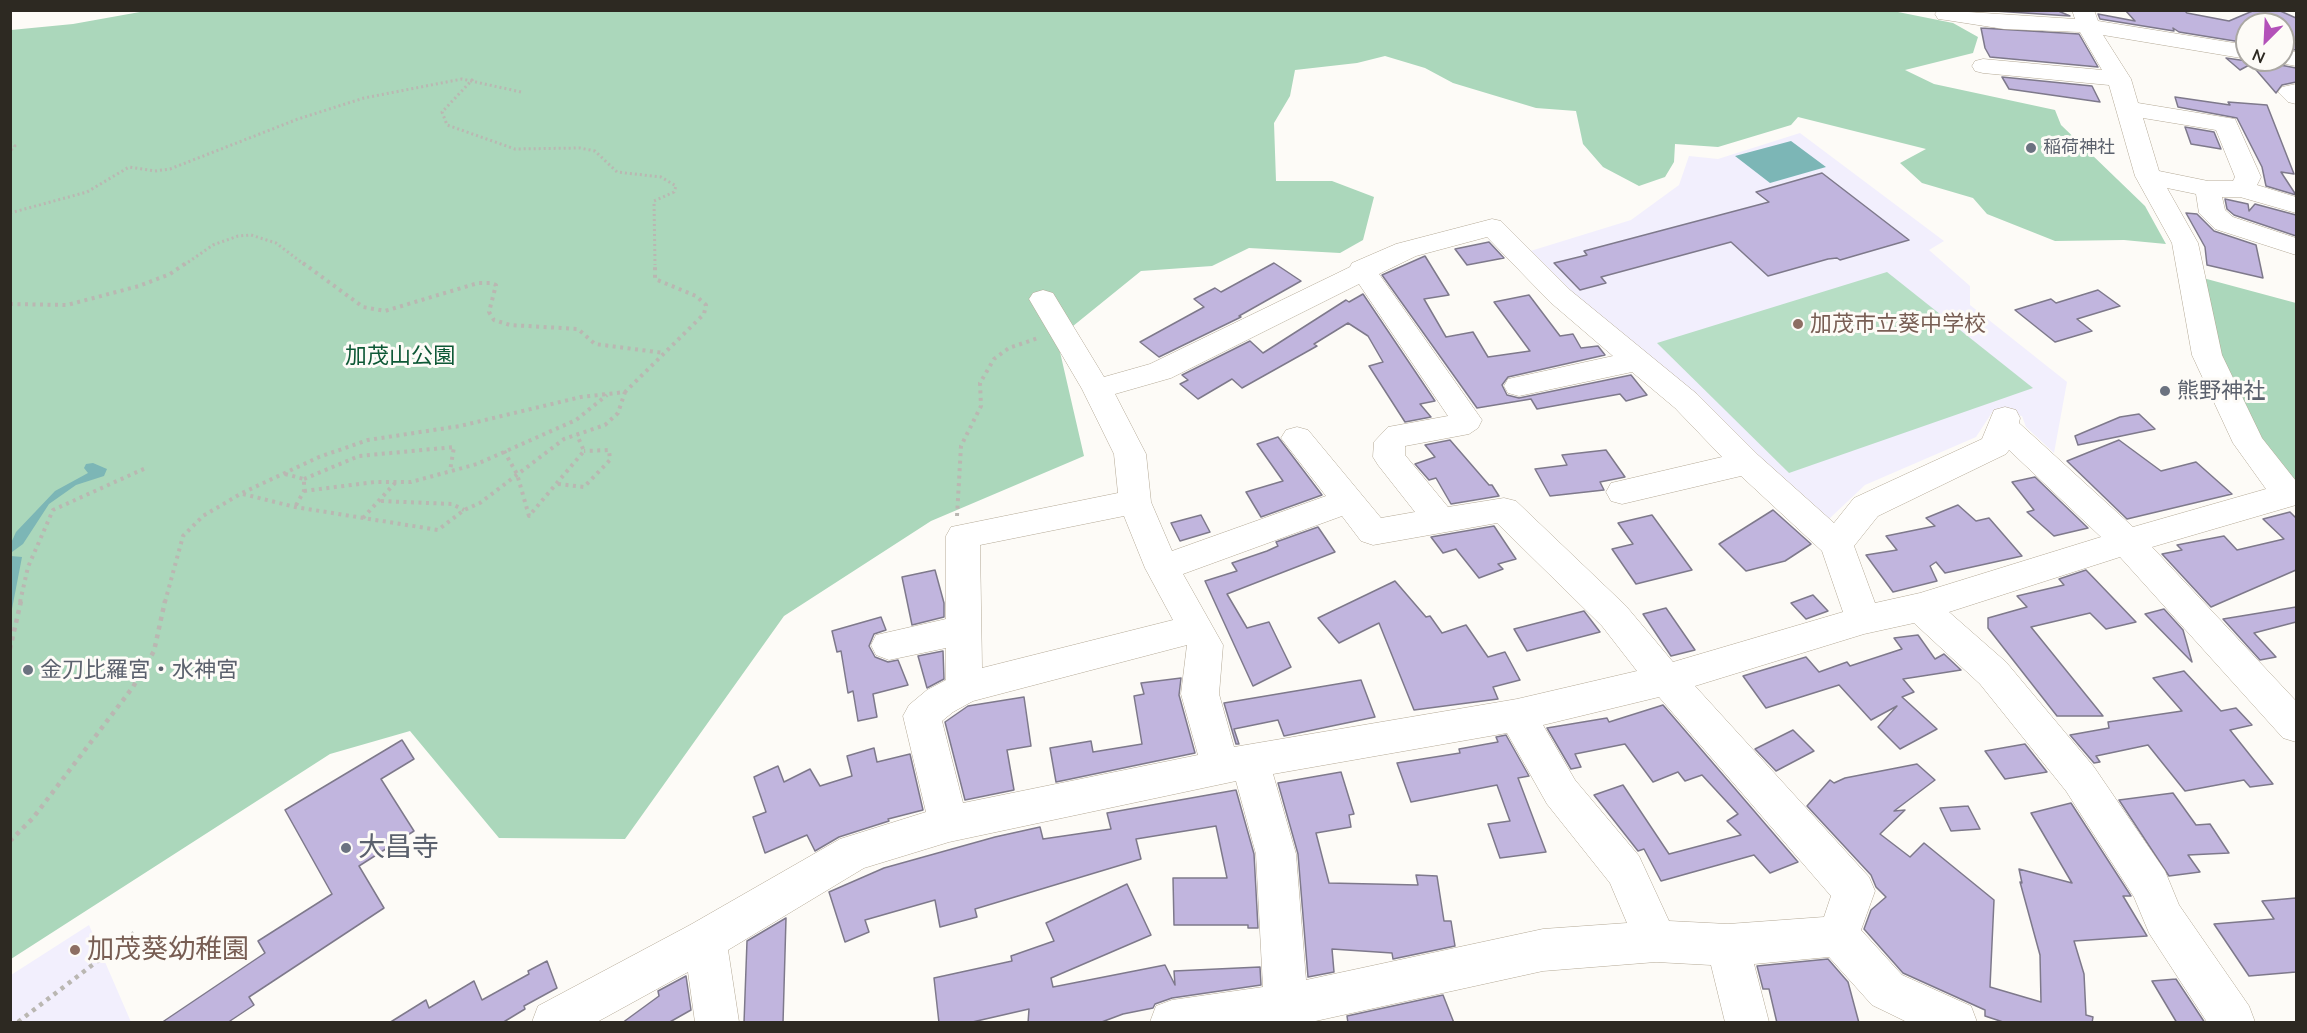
<!DOCTYPE html>
<meta charset="utf-8">
<style>
body{margin:0}
#map{position:relative;width:2307px;height:1033px;overflow:hidden;background:#fdfbf7;font-family:Mulish,sans-serif}
canvas{display:block}
.frame{position:absolute;inset:0;border:12px solid #2d2922;pointer-events:none}
.north{position:absolute;left:2235px;top:12px;width:60px;height:60px;box-sizing:border-box;background:#fdfbf7;border:2px solid #aaa7a2;border-radius:50%;rotate:204deg;font-size:16px;font-weight:700;line-height:24px;text-align:center;color:#2d2922}
.north::after{content:'';display:block;margin:auto;width:21px;height:27px;background:#b351b9;clip-path:polygon(50% 0,100% 100%,50% 72%,0 100%)}
</style>
<div id="map">
<canvas width="2307" height="1033"></canvas>
<div class="frame"></div>
<div class="north">N</div>
</div>
<script>
const ctx = document.querySelector('canvas').getContext('2d');
ctx.lineJoin = 'round';
function fillPath(path, color) { ctx.fillStyle = color; ctx.fill(path, 'evenodd'); }
const shape = rows => new Path2D(rows.map(r => 'M' + r).join(''));
function strokePath(path, color, width, dash) { ctx.strokeStyle = color; ctx.lineWidth = width; ctx.lineCap = dash ? 'butt' : 'round'; ctx.setLineDash(dash || []); ctx.stroke(path); }
function drawText(font, color, halo, rows, align = 'center') {
  ctx.font = font + ' Mulish,"Noto Sans JP",sans-serif'; ctx.lineWidth = 6; ctx.setLineDash([]); ctx.textBaseline = 'middle'; ctx.strokeStyle = halo; ctx.fillStyle = color; for (const [text, x, y, turn = 0] of rows) {
    ctx.save(); ctx.translate(x, y); ctx.rotate((+turn || 0) * Math.PI / 180); ctx.textAlign = isNaN(turn) ? turn : align; if (halo) ctx.strokeText(text, 0, 0); ctx.fillText(text, 0, 0); ctx.restore();
  }
}
fillPath(shape([
 [1800,133,1944,241,1929,250,1970,286,1970,305,2067,382,2054,453,2026,427,2022,416,1993,411,1976,437,1865,485,1829,519,1524,253,1631,220,1679,185,1689,156,1718,159],
 [89,925,131,1022,11,1022,11,975]
]), '#f2effd');
fillPath(shape([
 [1887,272,2033,388,1789,473,1657,343]
]), '#b7dec5');
fillPath(shape([
 [151,10,1893,11,1953,23,1978,37,1973,53,1905,70,1934,84,2055,110,2061,125,2145,206,2166,244,2124,240,2055,241,1987,214,1973,198,1922,183,1900,163,1926,149,1798,117,1791,125,1718,147,1675,144,1674,162,1665,177,1639,186,1603,167,1583,144,1576,111,1536,108,1453,83,1425,68,1385,56,1357,63,1295,70,1290,96,1274,123,1276,181,1332,181,1374,197,1363,240,1340,253,1249,248,1212,266,1141,271,1057,339,1084,456,931,521,784,616,625,839,499,838,410,731,330,754,11,959,11,30,73,24],
 [2203,278,2296,303,2296,484,2292,485,2260,444,2221,359]
]), '#abd7bb');
fillPath(shape([
 [1791,141,1826,167,1770,183,1735,156],
 [93,463,107,469,104,476,76,485,49,504,23,544,12,552,11,556,22,557,11,614,11,543,16,532,55,491,88,473,84,468,86,464]
]), '#7cb6b6');
const building = shape([
 [1980,10,2056,10,2070,16,1980,10],
 [2125,10,2184,10,2187,13,2229,21,2255,10,2278,10,2296,18,2296,50,2283,48,2283,24,2247,24,2247,43,2179,32,2173,28,2174,31,2100,19,2098,14,2135,21,2125,10],
 [1981,28,2079,34,2098,67,1990,57,1985,48,1981,28],
 [2226,58,2247,61,2272,60,2275,64,2296,68,2296,82,2282,85,2276,93,2251,64,2240,70,2226,58],
 [2002,77,2092,86,2100,102,2009,89,2002,77],
 [2175,97,2230,105,2228,102,2267,105,2294,174,2281,172,2296,195,2266,186,2262,167,2237,118,2178,107,2175,97],
 [2185,127,2214,132,2221,149,2191,144,2185,127],
 [1822,173,1909,240,1840,260,1837,258,1828,259,1768,276,1731,242,1601,277,1606,283,1580,290,1554,263,1587,255,1584,251,1769,202,1756,192,1822,173],
 [2225,199,2248,204,2249,211,2255,204,2296,215,2296,236,2234,215,2227,209,2225,199],
 [2186,213,2197,214,2214,231,2256,245,2263,278,2207,265,2205,247,2186,213],
 [1489,242,1504,258,1467,265,1455,249,1489,242],
 [1425,256,1449,295,1424,299,1446,337,1473,332,1488,357,1530,351,1494,302,1529,295,1560,336,1573,334,1581,348,1598,346,1605,355,1508,377,1502,385,1507,395,1519,398,1631,375,1647,395,1626,401,1620,394,1537,409,1531,399,1477,408,1382,275,1425,256],
 [1274,263,1301,281,1239,316,1241,317,1159,357,1140,342,1204,307,1194,299,1215,288,1221,292,1274,263],
 [2098,290,2120,306,2077,319,2092,331,2055,342,2015,310,2051,299,2056,303,2098,290],
 [1363,294,1435,401,1420,404,1431,417,1405,422,1369,366,1383,362,1368,336,1348,323,1314,344,1317,346,1242,388,1232,379,1198,399,1180,384,1188,380,1182,375,1250,341,1263,353,1346,300,1349,302,1363,294],
 [2139,414,2155,429,2078,445,2075,436,2120,417,2139,414],
 [1278,437,1322,495,1261,517,1246,492,1283,481,1257,444,1278,437],
 [1450,440,1489,485,1492,485,1499,496,1451,504,1436,478,1429,480,1415,464,1435,457,1425,445,1450,440],
 [2119,440,2161,471,2196,462,2232,494,2127,519,2067,461,2119,440],
 [1606,450,1625,477,1600,482,1604,490,1550,496,1535,469,1567,465,1562,455,1606,450],
 [2035,477,2088,528,2054,536,2027,512,2034,510,2012,482,2035,477],
 [1958,505,1976,521,1989,518,2022,556,1945,573,1936,562,1930,566,1937,581,1893,592,1866,555,1897,550,1886,536,1935,526,1926,518,1958,505],
 [1773,510,1811,544,1785,561,1746,571,1719,544,1773,510],
 [2290,512,2296,518,2296,570,2211,607,2162,554,2182,550,2177,545,2224,536,2237,550,2284,539,2263,519,2290,512],
 [1201,515,1210,532,1180,541,1171,523,1201,515],
 [1652,515,1692,570,1636,584,1612,549,1633,544,1618,523,1652,515],
 [1494,526,1516,559,1498,564,1503,569,1479,578,1456,549,1443,553,1431,537,1494,526],
 [1318,527,1335,552,1227,594,1247,628,1269,622,1291,667,1253,686,1205,581,1237,571,1232,563,1267,551,1278,546,1276,542,1318,527],
 [935,570,944,603,944,617,912,625,902,577,935,570],
 [2086,570,2136,622,2106,629,2090,613,2031,627,2103,716,2057,716,1988,628,1988,618,2027,607,2017,596,2064,585,2059,579,2086,570],
 [1395,581,1426,617,1430,616,1442,633,1466,625,1488,657,1505,652,1520,680,1493,687,1498,699,1414,710,1379,623,1339,643,1318,618,1395,581],
 [1813,595,1828,611,1806,619,1791,603,1813,595],
 [2296,607,2296,622,2254,633,2276,657,2260,660,2223,619,2296,607],
 [1666,608,1695,650,1671,656,1643,614,1666,608],
 [2164,609,2183,630,2192,662,2145,614,2164,609],
 [1584,611,1600,632,1527,651,1514,629,1584,611],
 [881,617,886,630,874,634,869,646,875,657,888,662,898,660,908,685,873,694,877,717,858,721,853,691,848,693,841,651,837,652,832,631,881,617],
 [1918,635,1935,659,1944,654,1961,670,1903,679,1914,692,1902,697,1937,729,1900,749,1878,727,1897,706,1871,720,1839,685,1766,708,1743,676,1806,657,1819,672,1847,662,1850,666,1902,649,1894,638,1918,635],
 [943,651,944,679,927,688,918,656,943,651],
 [2184,671,2221,711,2236,708,2252,725,2230,730,2273,784,2250,787,2244,780,2185,791,2148,745,2096,756,2100,762,2094,763,2070,735,2109,728,2108,722,2182,711,2153,678,2184,671],
 [1181,678,1179,695,1195,753,1056,782,1050,748,1091,741,1093,752,1142,744,1134,696,1144,694,1141,683,1181,678],
 [1361,680,1375,717,1284,736,1278,720,1234,729,1239,744,1236,744,1224,703,1361,680],
 [1024,697,1031,746,1007,750,1014,790,965,800,945,722,968,706,1024,697],
 [1663,705,1798,862,1770,873,1754,855,1661,881,1644,849,1638,851,1594,795,1623,785,1669,854,1741,835,1727,821,1738,814,1702,775,1685,781,1678,772,1653,782,1625,744,1575,754,1581,767,1571,769,1547,728,1607,718,1609,722,1663,705],
 [1793,730,1814,751,1776,771,1755,749,1793,730],
 [1506,735,1529,776,1518,778,1546,852,1500,858,1488,824,1510,821,1497,785,1411,802,1397,763,1460,753,1459,749,1498,742,1496,737,1506,735],
 [402,740,414,759,381,779,414,831,359,866,384,908,249,997,254,1005,227,1023,161,1023,265,953,258,941,332,894,285,810,402,740],
 [2025,744,2047,772,2005,779,1985,751,2025,744],
 [874,748,877,762,910,754,923,810,888,819,889,821,839,837,815,851,807,835,765,853,753,817,766,812,754,777,778,766,784,782,810,769,820,786,852,776,847,756,874,748],
 [1917,764,1935,780,1894,811,1905,810,1880,834,1910,857,1924,843,1994,900,1990,987,2041,1002,2040,955,2020,882,2022,883,2019,869,2072,883,2031,813,2071,803,2131,896,2123,896,2147,936,2074,941,2084,974,2086,1015,2093,1017,2092,1023,2006,1023,1985,1016,1985,1010,1903,973,1864,929,1871,910,1886,897,1876,887,1871,875,1807,806,1830,780,1834,783,1845,778,1917,764],
 [1341,772,1354,814,1349,815,1351,827,1316,833,1329,883,1418,885,1416,875,1437,876,1444,921,1451,921,1455,946,1393,959,1392,953,1332,949,1334,972,1308,977,1298,854,1278,783,1341,772],
 [1236,790,1254,854,1258,928,1248,928,1248,925,1174,925,1173,878,1227,878,1216,826,1136,839,1141,859,975,909,977,917,940,927,935,900,865,920,869,932,845,942,829,892,884,868,995,837,1040,827,1043,839,1111,829,1107,813,1236,790],
 [2173,793,2196,825,2210,824,2229,853,2188,855,2200,872,2169,876,2119,800,2173,793],
 [1968,806,1980,829,1951,831,1940,808,1968,806],
 [1127,884,1151,935,1051,978,1053,987,1165,965,1175,985,1174,971,1260,967,1261,985,1172,998,1155,1004,1153,1008,1123,1014,1099,1023,1028,1023,1029,1009,968,1023,939,1023,934,978,1012,961,1011,956,1054,941,1046,923,1127,884],
 [2296,898,2296,972,2249,976,2214,924,2274,919,2262,901,2296,898],
 [786,918,783,1023,744,1023,747,941,786,918],
 [1828,959,1848,982,1859,1023,1777,1023,1769,989,1763,989,1757,966,1828,959],
 [547,961,557,988,524,1006,525,1009,502,1023,389,1023,426,1000,429,1008,474,981,482,1000,529,974,528,971,547,961],
 [686,976,691,1010,668,1023,622,1023,659,996,658,991,686,976],
 [2176,979,2205,1023,2177,1023,2152,981,2176,979],
 [1443,995,1454,1023,1348,1023,1347,1016,1443,995]
]);
fillPath(building, '#c1b5de');
strokePath(building, '#7e798b', 1.5);
const minor = shape([
 [1938,10,2075,19,2072,10,2094,10,2098,21,2247,45,2247,59,2103,35,2131,79,2138,103,2235,119,2261,177,2257,185,2296,197,2296,213,2240,197,2222,197,2225,210,2233,217,2296,238,2296,255,2215,229,2199,213,2196,194,2167,188,2198,243,2222,355,2262,438,2296,481,2296,505,2152,547,2296,701,2296,742,2283,738,2120,557,1949,612,2006,662,2094,767,2165,871,2179,905,2249,1006,2255,1022,2207,1022,2149,933,2134,897,2066,791,1980,684,1914,623,1864,634,1695,686,1869,877,1875,891,1861,930,1902,975,1971,1006,1977,1022,1907,1022,1872,1005,1829,957,1754,964,1769,1022,1725,1022,1711,965,1656,962,1543,971,1311,1022,1150,1022,1156,1006,1172,1000,1263,987,1256,854,1236,781,949,842,864,868,728,950,739,1022,695,1022,688,972,597,1022,532,1022,538,1006,690,925,840,839,926,812,903,716,909,705,927,690,946,680,946,648,889,660,876,655,871,645,876,635,946,619,946,536,951,527,1118,493,1114,454,1082,389,1029,299,1033,293,1043,290,1053,293,1104,377,1150,364,1350,267,1352,263,1396,244,1492,219,1501,221,1570,290,1697,394,1758,455,1834,523,1854,498,1982,439,1994,410,2005,407,2016,410,2020,418,2019,423,2133,527,2266,489,2233,443,2192,355,2172,243,2135,176,2109,85,1983,73,1975,71,1972,66,1975,61,1983,59,2102,70,2080,32,2004,29,1946,20,1938,19,1935,14,1938,10],
 [2143,118,2216,130,2235,177,2233,181,2208,181,2159,171,2143,118],
 [1487,237,1550,302,1613,356,1508,379,1504,386,1508,393,1519,396,1632,372,1675,408,1722,457,1611,483,1606,492,1611,501,1622,504,1741,476,1822,551,1843,612,1673,662,1626,606,1516,501,1504,498,1448,507,1405,455,1405,446,1469,434,1478,428,1482,420,1379,274,1416,256,1487,237],
 [1359,284,1448,416,1388,427,1374,442,1373,457,1378,465,1415,512,1381,518,1308,430,1297,427,1286,430,1281,438,1326,496,1172,551,1151,502,1146,454,1115,394,1171,378,1359,284],
 [2009,450,2101,537,1920,593,1875,603,1854,546,1878,516,2006,454,2009,450],
 [1124,516,1145,568,1173,620,982,668,980,545,1124,516],
 [1342,516,1361,541,1373,545,1497,523,1602,626,1637,671,1517,699,1234,747,1219,694,1223,645,1183,574,1342,516],
 [1187,645,1181,694,1198,755,963,803,942,721,953,712,973,701,1187,645],
 [1659,697,1831,896,1824,917,1728,924,1669,921,1639,856,1575,780,1543,725,1659,697],
 [1507,733,1547,804,1610,883,1627,923,1543,929,1306,980,1296,854,1273,774,1507,733],
 [2283,50,2296,52,2296,66,2275,62,2274,60,2283,60,2283,50],
 [2296,84,2296,104,2288,102,2278,92,2282,87,2296,84]
]);
strokePath(minor, '#b4a996', 1);
strokePath(shape([
 [473,79,442,112,447,125,515,149,580,148,595,151,617,172,661,177,676,186,674,192,654,201,655,265],
 [10,142,15,146,10,151],
 [10,213,87,192,129,167,155,171,170,169,298,119,364,98,462,79,521,92],
 [184,265,213,245,238,236,251,235,276,243,305,265]
]), '#bab7b2', 3, [2, 3]);
strokePath(shape([
 [303,263,363,307,385,311,478,283,491,283,496,285,489,312,494,320,510,325,578,329,595,344,664,353],
 [10,304,67,305,139,286,170,274,186,263],
 [504,451,517,474,529,516,584,451,577,435],
 [285,474,304,479,304,491,295,507],
 [304,479,359,456,454,447,450,471],
 [558,484,584,487,610,460,609,450,584,451],
 [304,491,375,482,411,482,477,464,576,420,607,395],
 [243,494,295,507,438,530,464,510,480,503,564,439,605,425,618,413,625,392],
 [381,501,452,504,464,510],
 [957,516,961,446,981,406,980,383,994,359,1009,348,1038,338],
 [363,518,395,483],
 [20,602,28,567,53,510,148,467],
 [165,602,183,536,203,516,242,493,319,457,368,440,460,426,581,397,625,392,704,314,706,305,696,296,655,279,655,263]
]), '#bab7b2', 4, [3, 4.5]);
strokePath(shape([
 [10,649,21,601],
 [10,841,33,818,133,687,154,651,165,601],
 [18,1022,134,933]
]), '#bab7b2', 4.5, [4, 5]);
fillPath(minor, '#fff');
for (const [x, y, r, color] of [
 [2031,148,6,"#6b7280"],
 [1798,324,6,"#8d6e63"],
 [2165,391,6,"#6b7280"],
 [28,670,6,"#6b7280"],
 [346,848,6,"#6b7280"],
 [75,950,6,"#8d6e63"]
]) { const dot = new Path2D(); dot.arc(x, y, r, 0, 2 * Math.PI); ctx.fillStyle = color; ctx.fill(dot); strokePath(dot, '#fdfbf7', 2); }
drawText('18px', '#5b616d', '#fdfbf7', [
 ["稲荷神社",2043,148]
], 'left');
drawText('22px', '#785e54', '#fdfbf7', [
 ["加茂市立葵中学校",1810,324]
], 'left');
drawText('22px', '#0e5836', '#fdfbf7', [
 ["加茂山公園",400,356]
]);
drawText('22px', '#5b616d', '#fdfbf7', [
 ["熊野神社",2177,391],
 ["金刀比羅宮・水神宮",40,670]
], 'left');
drawText('27px', '#5b616d', '#fdfbf7', [
 ["大昌寺",358,848]
], 'left');
drawText('27px', '#785e54', '#fdfbf7', [
 ["加茂葵幼稚園",87,950]
], 'left');
</script>
